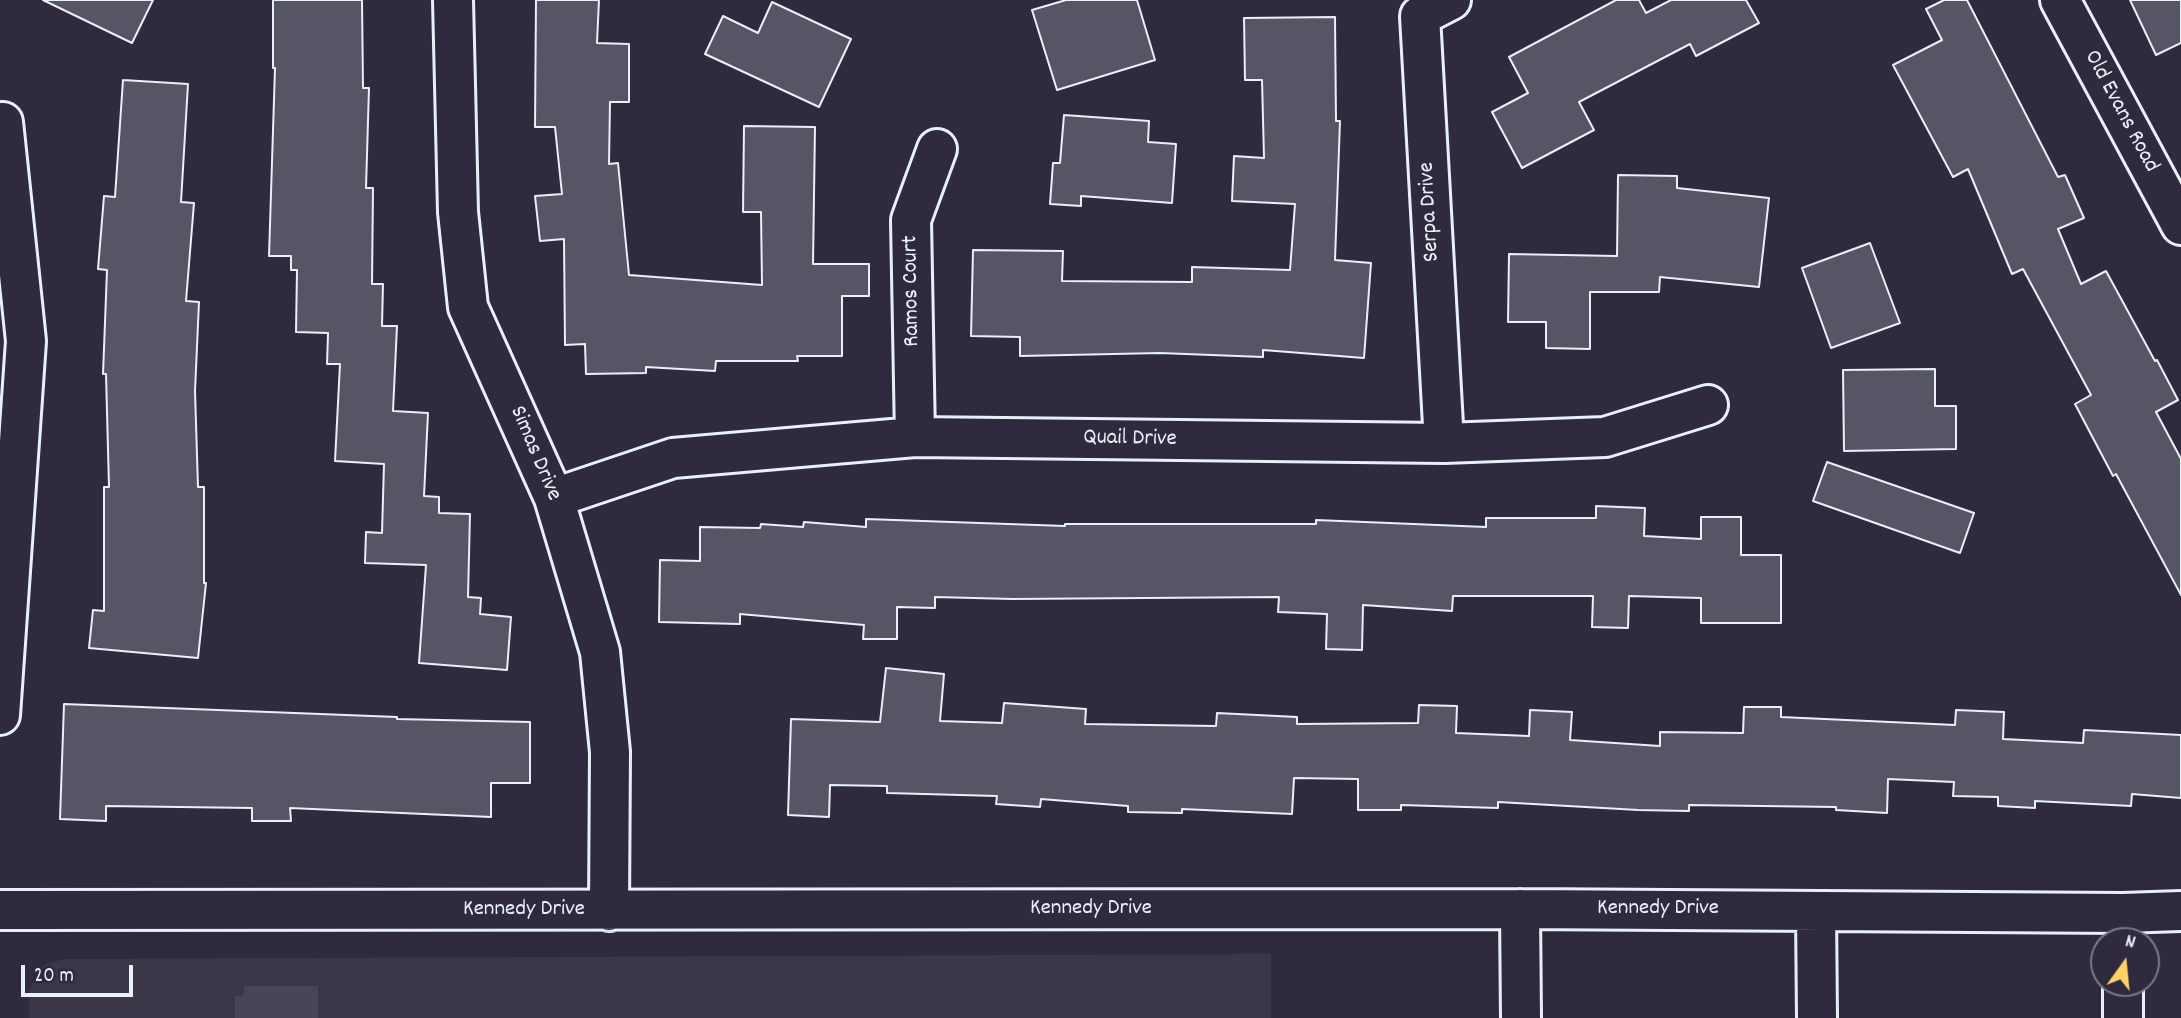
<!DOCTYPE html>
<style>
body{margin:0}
#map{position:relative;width:2181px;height:1018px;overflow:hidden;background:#2f2a3d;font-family:Dekko,sans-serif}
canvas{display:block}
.north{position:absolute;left:2090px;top:927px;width:70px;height:70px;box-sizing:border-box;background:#2f2a3d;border:2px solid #797a88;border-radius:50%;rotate:15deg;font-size:19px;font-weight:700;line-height:28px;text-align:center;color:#e8f1f8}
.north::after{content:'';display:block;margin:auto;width:24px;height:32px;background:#ffd166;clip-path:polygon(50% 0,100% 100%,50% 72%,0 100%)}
.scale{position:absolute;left:21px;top:965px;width:112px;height:32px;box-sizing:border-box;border:4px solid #e8f1f8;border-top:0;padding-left:9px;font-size:21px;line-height:24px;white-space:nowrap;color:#e8f1f8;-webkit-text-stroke:5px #2f2a3d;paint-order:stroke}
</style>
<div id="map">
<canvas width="2181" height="1018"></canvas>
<div class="north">N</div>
<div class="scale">20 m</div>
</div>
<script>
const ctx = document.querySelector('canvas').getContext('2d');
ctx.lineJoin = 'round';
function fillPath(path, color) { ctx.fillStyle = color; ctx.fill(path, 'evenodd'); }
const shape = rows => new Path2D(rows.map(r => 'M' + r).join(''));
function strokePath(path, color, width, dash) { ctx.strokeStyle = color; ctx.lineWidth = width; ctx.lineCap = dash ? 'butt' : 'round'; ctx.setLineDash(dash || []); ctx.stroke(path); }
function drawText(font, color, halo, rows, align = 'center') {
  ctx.font = font + ' Dekko,sans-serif'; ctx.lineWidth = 7; ctx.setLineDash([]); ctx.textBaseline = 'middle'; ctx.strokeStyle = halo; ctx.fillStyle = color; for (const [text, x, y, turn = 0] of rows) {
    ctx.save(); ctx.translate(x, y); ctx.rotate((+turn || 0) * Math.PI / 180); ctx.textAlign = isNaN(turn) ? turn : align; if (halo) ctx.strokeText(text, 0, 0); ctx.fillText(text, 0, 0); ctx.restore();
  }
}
fillPath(shape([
 [1271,954,1271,1018,29,1018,29,993,35,977,45,964,65,959]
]), '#3b3749');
fillPath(shape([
 [244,986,318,986,318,1018,235,1018,235,996,243,996]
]), '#464455');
const building = shape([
 [43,0,153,0,132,43,43,0],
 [273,0,362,0,363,88,369,88,366,188,373,188,372,284,383,284,382,326,397,326,393,411,428,413,424,496,439,497,439,513,470,514,468,597,481,598,480,614,511,617,507,670,419,663,426,565,365,563,366,532,382,533,384,464,335,461,340,364,327,364,328,333,296,332,297,270,291,270,291,256,269,256,275,68,273,68,273,0],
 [536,0,599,0,597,43,629,44,629,102,610,102,609,164,618,163,629,275,762,285,761,212,743,212,744,126,815,127,813,264,869,264,869,296,842,296,842,356,797,356,798,361,716,361,715,371,646,367,646,373,586,374,585,344,565,345,564,239,540,241,535,196,562,194,555,127,535,127,536,0],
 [1066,0,1137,0,1155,60,1057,90,1032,10,1066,0],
 [1616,0,1639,0,1646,13,1671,0,1746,0,1759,23,1696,56,1690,44,1579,102,1594,130,1522,168,1492,112,1528,93,1509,57,1616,0],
 [1944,0,1967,0,2058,177,2065,175,2084,218,2058,229,2081,284,2106,271,2155,361,2157,360,2178,400,2156,412,2181,459,2181,595,2116,474,2113,476,2075,404,2091,395,2023,269,2012,274,1968,169,1953,177,1893,65,1942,40,1926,9,1944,0],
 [2130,0,2181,0,2181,43,2156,55,2130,0],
 [772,2,851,39,819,107,705,54,723,16,758,33,772,2],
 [1335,17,1336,121,1340,121,1335,260,1371,263,1364,358,1263,350,1263,357,1160,353,1020,356,1020,337,971,336,973,250,1063,251,1062,281,1192,282,1192,267,1290,270,1295,204,1232,201,1234,156,1264,158,1262,80,1245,80,1244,18,1335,17],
 [123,80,188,84,181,202,194,203,186,301,199,302,195,391,198,487,204,487,204,583,206,583,198,658,89,648,93,610,104,611,104,487,109,487,106,374,103,374,107,270,98,269,104,196,115,197,123,80],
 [1064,115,1149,121,1148,142,1176,144,1172,203,1081,196,1081,206,1050,204,1053,163,1060,163,1064,115],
 [1618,175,1677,176,1677,188,1769,198,1759,287,1660,277,1659,292,1590,292,1590,349,1546,348,1546,322,1508,322,1509,254,1617,256,1618,175],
 [1870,243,1900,323,1831,348,1802,268,1870,243],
 [1935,369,1935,406,1956,406,1956,449,1844,451,1843,370,1935,369],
 [1827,462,1974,513,1960,553,1813,501,1827,462],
 [1596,506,1645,508,1644,536,1701,539,1701,517,1741,517,1741,555,1781,555,1781,623,1701,623,1701,598,1629,596,1628,628,1592,627,1593,596,1453,596,1452,611,1363,605,1362,650,1326,649,1327,614,1278,612,1279,597,1012,599,935,597,935,608,897,607,897,639,863,639,864,625,740,614,740,624,659,622,660,560,700,561,700,527,760,528,761,524,803,527,804,522,866,527,866,519,1065,526,1065,524,1316,524,1316,520,1486,527,1486,518,1596,518,1596,506],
 [886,668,944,674,940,721,1002,723,1004,703,1086,709,1085,724,1216,726,1217,713,1297,717,1297,724,1418,723,1419,705,1457,706,1456,733,1529,736,1530,710,1572,712,1570,740,1660,746,1660,732,1743,733,1744,707,1781,707,1781,717,1955,725,1956,710,2004,712,2003,739,2083,743,2084,730,2181,735,2181,798,2132,794,2131,806,2035,801,2035,808,1998,806,1998,797,1953,796,1954,782,1888,779,1887,813,1836,810,1836,807,1689,805,1689,811,1638,810,1498,802,1498,808,1401,805,1401,810,1358,810,1358,779,1294,778,1292,814,1182,809,1182,813,1128,812,1128,806,1041,799,1040,807,996,804,997,796,887,793,887,786,830,785,829,817,788,815,791,719,880,722,886,668],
 [64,704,397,717,397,719,530,722,530,783,491,783,491,817,290,808,291,821,252,821,252,808,106,806,106,821,60,819,64,704]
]);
fillPath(building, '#575565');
strokePath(building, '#e8f1f8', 2);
const minor = shape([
 [453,0,458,212,468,307,554,498,600,652,610,752,609,911],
 [2060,0,2181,225],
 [915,437,911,220,937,149],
 [1444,443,1420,16,1451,0],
 [554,498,673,458,915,437,1444,443,1605,437,1708,405],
 [0,715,26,341,3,122],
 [1520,909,1521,1018],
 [0,910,1520,909,2123,913,2181,911],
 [1816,911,1817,1018],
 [2123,1018,2123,983]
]);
strokePath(minor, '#e8f1f8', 44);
strokePath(minor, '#2f2a3d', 38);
drawText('23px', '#e8f1f8', '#2f2a3d', [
 ["Old Evans Road",2120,112,62],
 ["Serpa Drive",1431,212,-93],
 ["Ramos Court",913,291,-91],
 ["Quail Drive",1130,440,1],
 ["Simas Drive",534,454,67],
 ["Kennedy Drive",1091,910],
 ["Kennedy Drive",1658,910],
 ["Kennedy Drive",524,911]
]);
</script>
